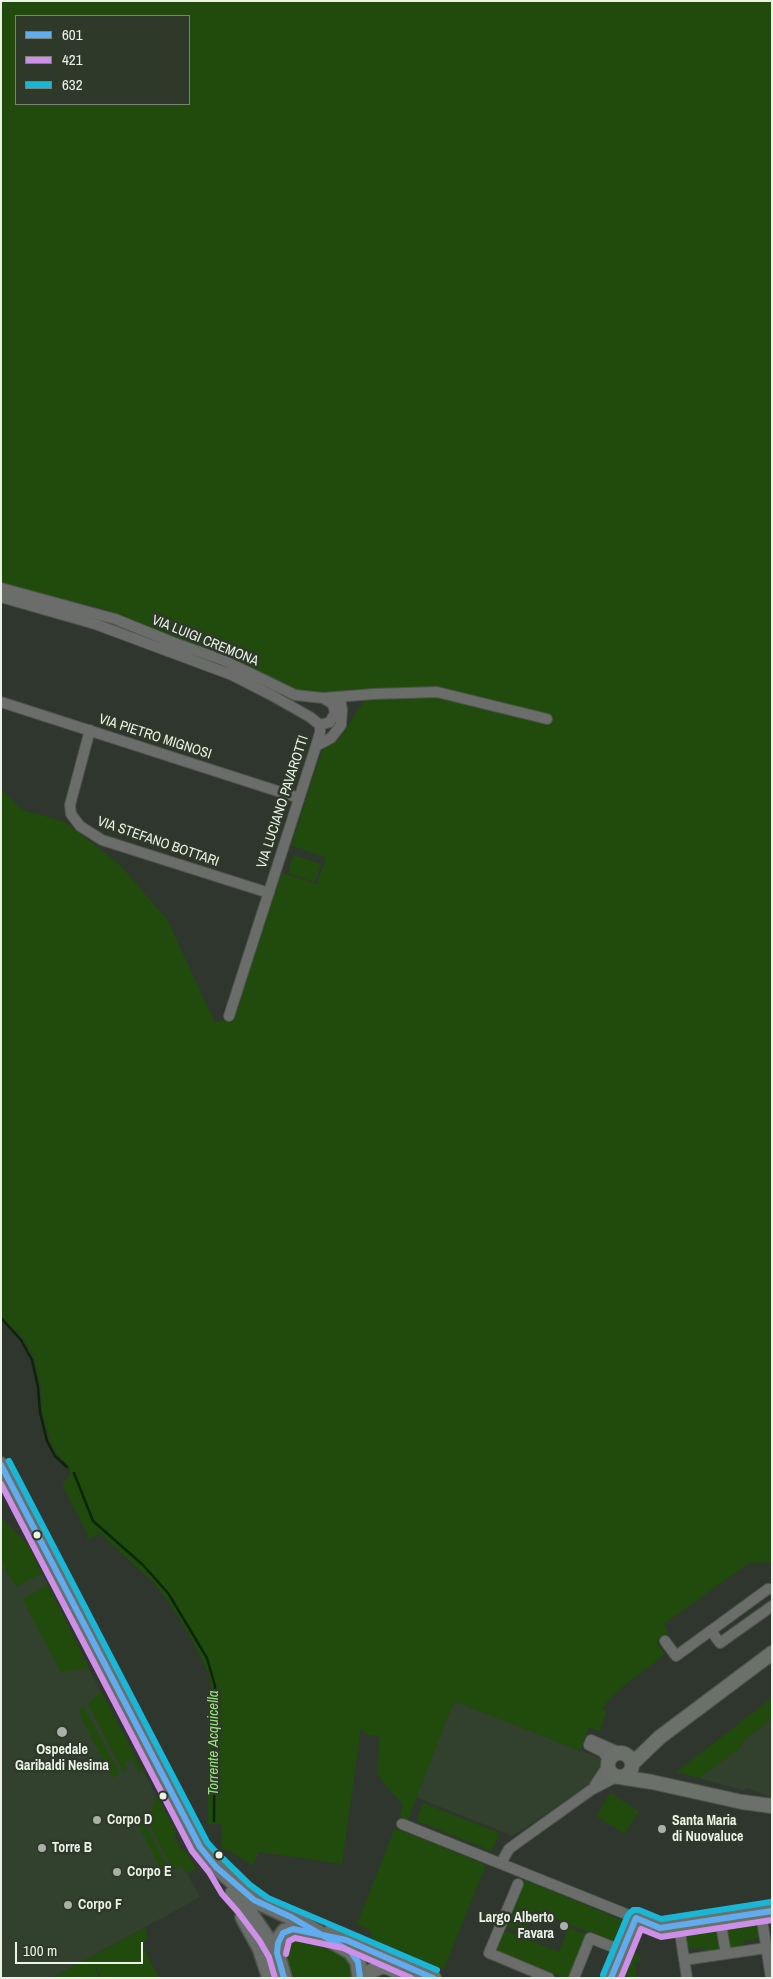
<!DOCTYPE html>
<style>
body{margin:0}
#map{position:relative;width:773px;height:1979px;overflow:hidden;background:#2f362e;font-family:"Archivo Narrow",sans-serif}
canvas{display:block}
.frame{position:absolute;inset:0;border:2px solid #ebf2e8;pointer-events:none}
.legend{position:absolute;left:15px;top:15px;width:175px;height:90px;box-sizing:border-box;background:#2e392a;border:1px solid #7a8376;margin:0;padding:6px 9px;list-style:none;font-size:15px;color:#ebf2e8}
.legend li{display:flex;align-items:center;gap:10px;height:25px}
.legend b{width:25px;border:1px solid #7a8376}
.scale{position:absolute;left:15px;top:1942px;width:128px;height:22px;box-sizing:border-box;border:2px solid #ebf2e8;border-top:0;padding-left:6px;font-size:15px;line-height:18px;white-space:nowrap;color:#ebf2e8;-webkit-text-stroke:4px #2e392a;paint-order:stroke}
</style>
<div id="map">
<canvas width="773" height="1979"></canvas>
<div class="frame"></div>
<ul class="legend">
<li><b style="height:6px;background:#60acee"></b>601</li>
<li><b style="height:6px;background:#ce8fe9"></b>421</li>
<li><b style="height:6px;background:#1ab6d8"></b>632</li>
</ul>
<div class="scale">100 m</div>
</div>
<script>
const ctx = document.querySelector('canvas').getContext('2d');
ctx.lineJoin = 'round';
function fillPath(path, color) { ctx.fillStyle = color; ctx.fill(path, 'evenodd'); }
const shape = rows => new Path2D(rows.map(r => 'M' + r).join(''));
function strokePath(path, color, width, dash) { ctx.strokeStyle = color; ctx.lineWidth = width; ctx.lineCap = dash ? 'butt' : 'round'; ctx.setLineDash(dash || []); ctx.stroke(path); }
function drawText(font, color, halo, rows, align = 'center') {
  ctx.font = font + ' "Archivo Narrow",sans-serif'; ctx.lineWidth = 5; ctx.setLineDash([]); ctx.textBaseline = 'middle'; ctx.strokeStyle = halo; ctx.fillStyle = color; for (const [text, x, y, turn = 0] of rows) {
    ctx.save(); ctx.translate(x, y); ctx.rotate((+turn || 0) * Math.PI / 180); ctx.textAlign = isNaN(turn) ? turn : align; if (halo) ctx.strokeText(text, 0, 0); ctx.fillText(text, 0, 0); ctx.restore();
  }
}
fillPath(shape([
 [1,1518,28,1545,98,1687,176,1832,173,1834,181,1850,185,1849,196,1869,187,1874,200,1897,52,1978,1,1978],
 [454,1701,602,1759,601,1770,590,1783,513,1836,416,1797],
 [772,1719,772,1798,747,1788,743,1790,699,1778,740,1748,744,1740]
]), '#32412e');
fillPath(shape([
 [1,1,772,1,772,1562,749,1563,664,1624,668,1632,657,1643,665,1654,621,1688,606,1703,602,1709,607,1711,600,1731,589,1727,580,1751,454,1701,408,1820,400,1816,403,1805,388,1789,378,1774,379,1736,367,1735,361,1728,342,1864,259,1852,253,1865,222,1847,221,1824,208,1824,208,1714,211,1687,209,1674,189,1635,172,1607,154,1583,99,1533,86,1541,88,1535,62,1484,71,1474,68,1465,57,1454,50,1441,42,1410,41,1389,35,1360,24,1339,1,1316,1,790,23,810,65,822,119,864,167,919,215,1023,223,1020,231,1023,282,873,317,884,326,858,291,845,323,748,339,739,365,700,380,699,380,689,355,689,337,692,293,690,233,657,206,647,179,641,99,607,79,604,18,588,1,582],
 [16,16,189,16,189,104,16,104],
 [293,855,321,864,315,882,288,873],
 [1,1518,28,1545,42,1573,16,1587,1,1560],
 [48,1585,89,1668,61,1672,22,1599],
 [101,1692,144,1772,139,1774,132,1759,124,1763,128,1770,123,1772,88,1704],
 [772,1698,772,1719,744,1740,740,1748,699,1778,676,1772],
 [84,1707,120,1774,112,1778,78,1711],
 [610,1793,639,1811,625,1834,596,1816],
 [157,1796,176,1832,173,1834,181,1850,185,1849,196,1869,186,1874,182,1865,173,1870,145,1816,150,1813],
 [423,1803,499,1833,492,1851,417,1821],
 [142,1818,170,1871,164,1875,136,1821],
 [395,1828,486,1865,444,1969,374,1940,370,1930,357,1924],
 [525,1880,629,1923,620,1945,535,1910,524,1934,506,1926],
 [759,1919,761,1934,757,1939,744,1941,742,1946,730,1948,727,1924],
 [716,1925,720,1950,706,1952,703,1947,693,1949,685,1944,684,1930],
 [146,1927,147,1940,141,1943,159,1978,102,1978,96,1967,95,1968,100,1978,52,1978],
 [569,1927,589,1936,571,1978,564,1978,496,1950,504,1930,559,1952],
 [290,1934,301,1935,348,1954,357,1978,289,1978,281,1951],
 [632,1953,637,1953,640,1957,641,1963,636,1961,635,1963,637,1978,625,1978,627,1972,621,1971,627,1956]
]), '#204b0c');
strokePath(shape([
 [1,1318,21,1340,32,1360,38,1387,40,1412,47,1441,55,1456,67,1467],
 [74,1473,93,1521,143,1565,168,1593,207,1658,215,1686,214,1821]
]), '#0b2604', 2.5);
const street = shape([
 [1,588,115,619,177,644,223,660,295,695,323,698,374,694,437,692,547,719],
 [1,597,95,624,232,675,273,696,310,717,320,725,320,733,316,746,229,1016],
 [1,702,299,798],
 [320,725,330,722,335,713,333,704,323,698],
 [90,730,70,805,71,814,80,826,102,840,269,893],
 [316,746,331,738,341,725,342,710,340,697],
 [711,1631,720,1643,772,1606],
 [665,1641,676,1656,768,1589,772,1589],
 [609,1761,603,1752,589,1745,591,1740,621,1753],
 [595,1785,609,1764],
 [402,1824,636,1918],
 [501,1863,509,1849,517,1843,591,1790,618,1776],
 [518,1884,489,1953,549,1978],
 [761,1913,771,1978],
 [720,1919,726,1954],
 [679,1926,687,1978],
 [684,1960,766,1948],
 [574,1978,590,1938,623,1951]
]);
const secondary = shape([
 '608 1765a12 12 0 1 1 24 0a12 12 0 1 1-24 0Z',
 [632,1764,660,1737,772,1653],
 [620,1777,652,1782,742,1802,772,1806],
 [329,1933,434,1978],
 [364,1978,369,1972,381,1967,387,1967,403,1974],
 [611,1978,636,1918,660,1928,772,1911]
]);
const primary = shape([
 [1,1465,200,1847,216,1867,254,1900,291,1917,351,1952,358,1962,360,1978],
 [233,1893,245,1906,277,1953,284,1978],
 [243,1917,260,1948,270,1978],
 [277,1953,279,1939,285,1931,295,1929,311,1935]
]);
strokePath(street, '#4e534d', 12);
strokePath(secondary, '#4e534d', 16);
strokePath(primary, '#4e534d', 18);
strokePath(street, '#6a6d6a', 10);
strokePath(secondary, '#6b716a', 14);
strokePath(primary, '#6a6e6a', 15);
strokePath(shape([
 [1,1465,200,1847,216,1867,254,1900,291,1917,351,1952,358,1962,360,1978],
 [284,1978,277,1953,278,1943,283,1933,293,1929,346,1940,433,1978],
 [611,1978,636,1918,660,1928,772,1911]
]), '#60acee', 6);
strokePath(shape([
 [1,1484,192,1851,209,1872,222,1894,238,1912,259,1940,269,1957,275,1978],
 [286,1954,289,1941,295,1938,343,1948,411,1978],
 [621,1978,641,1929,661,1937,772,1920]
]), '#ce8fe9', 6);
strokePath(shape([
 [9,1461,207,1842,214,1850,250,1885,268,1898,437,1970],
 [603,1975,628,1915,633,1910,639,1910,661,1919,771,1902]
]), '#1ab6d8', 6);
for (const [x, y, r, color] of [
 [37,1535,4.5,"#ebf2e8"],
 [62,1732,6,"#a9b0a7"],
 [163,1796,4.5,"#ebf2e8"],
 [97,1820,5,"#a9b0a7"],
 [662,1829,5,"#a9b0a7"],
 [42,1848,5,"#a9b0a7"],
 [219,1855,4.5,"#ebf2e8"],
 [117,1872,5,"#a9b0a7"],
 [68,1905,5,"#a9b0a7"],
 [564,1926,5,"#a9b0a7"]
]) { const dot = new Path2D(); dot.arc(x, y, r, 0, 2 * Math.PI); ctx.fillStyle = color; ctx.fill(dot); strokePath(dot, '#2e392a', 2); }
drawText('14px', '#ebf2e8', '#2e392a', [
 ["VIA LUIGI CREMONA",205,641,22],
 ["VIA PIETRO MIGNOSI",155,737,18],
 ["VIA LUCIANO PAVAROTTI",283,802,-72],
 ["VIA STEFANO BOTTARI",158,842,19]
]);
drawText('bold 14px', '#ebf2e8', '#2e392a', [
 ["Ospedale",62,1750,"center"],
 ["Garibaldi Nesima",62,1766,"center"],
 ["Corpo D",107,1820],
 ["Santa Maria",672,1821],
 ["di Nuovaluce",672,1837],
 ["Torre B",52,1848],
 ["Corpo E",127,1872],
 ["Corpo F",78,1905],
 ["Largo Alberto",554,1918,"right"],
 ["Favara",554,1934,"right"]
], 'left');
drawText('italic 15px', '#98e37e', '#2e392a', [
 ["Torrente Acquicella",214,1743,-90]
]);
</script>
